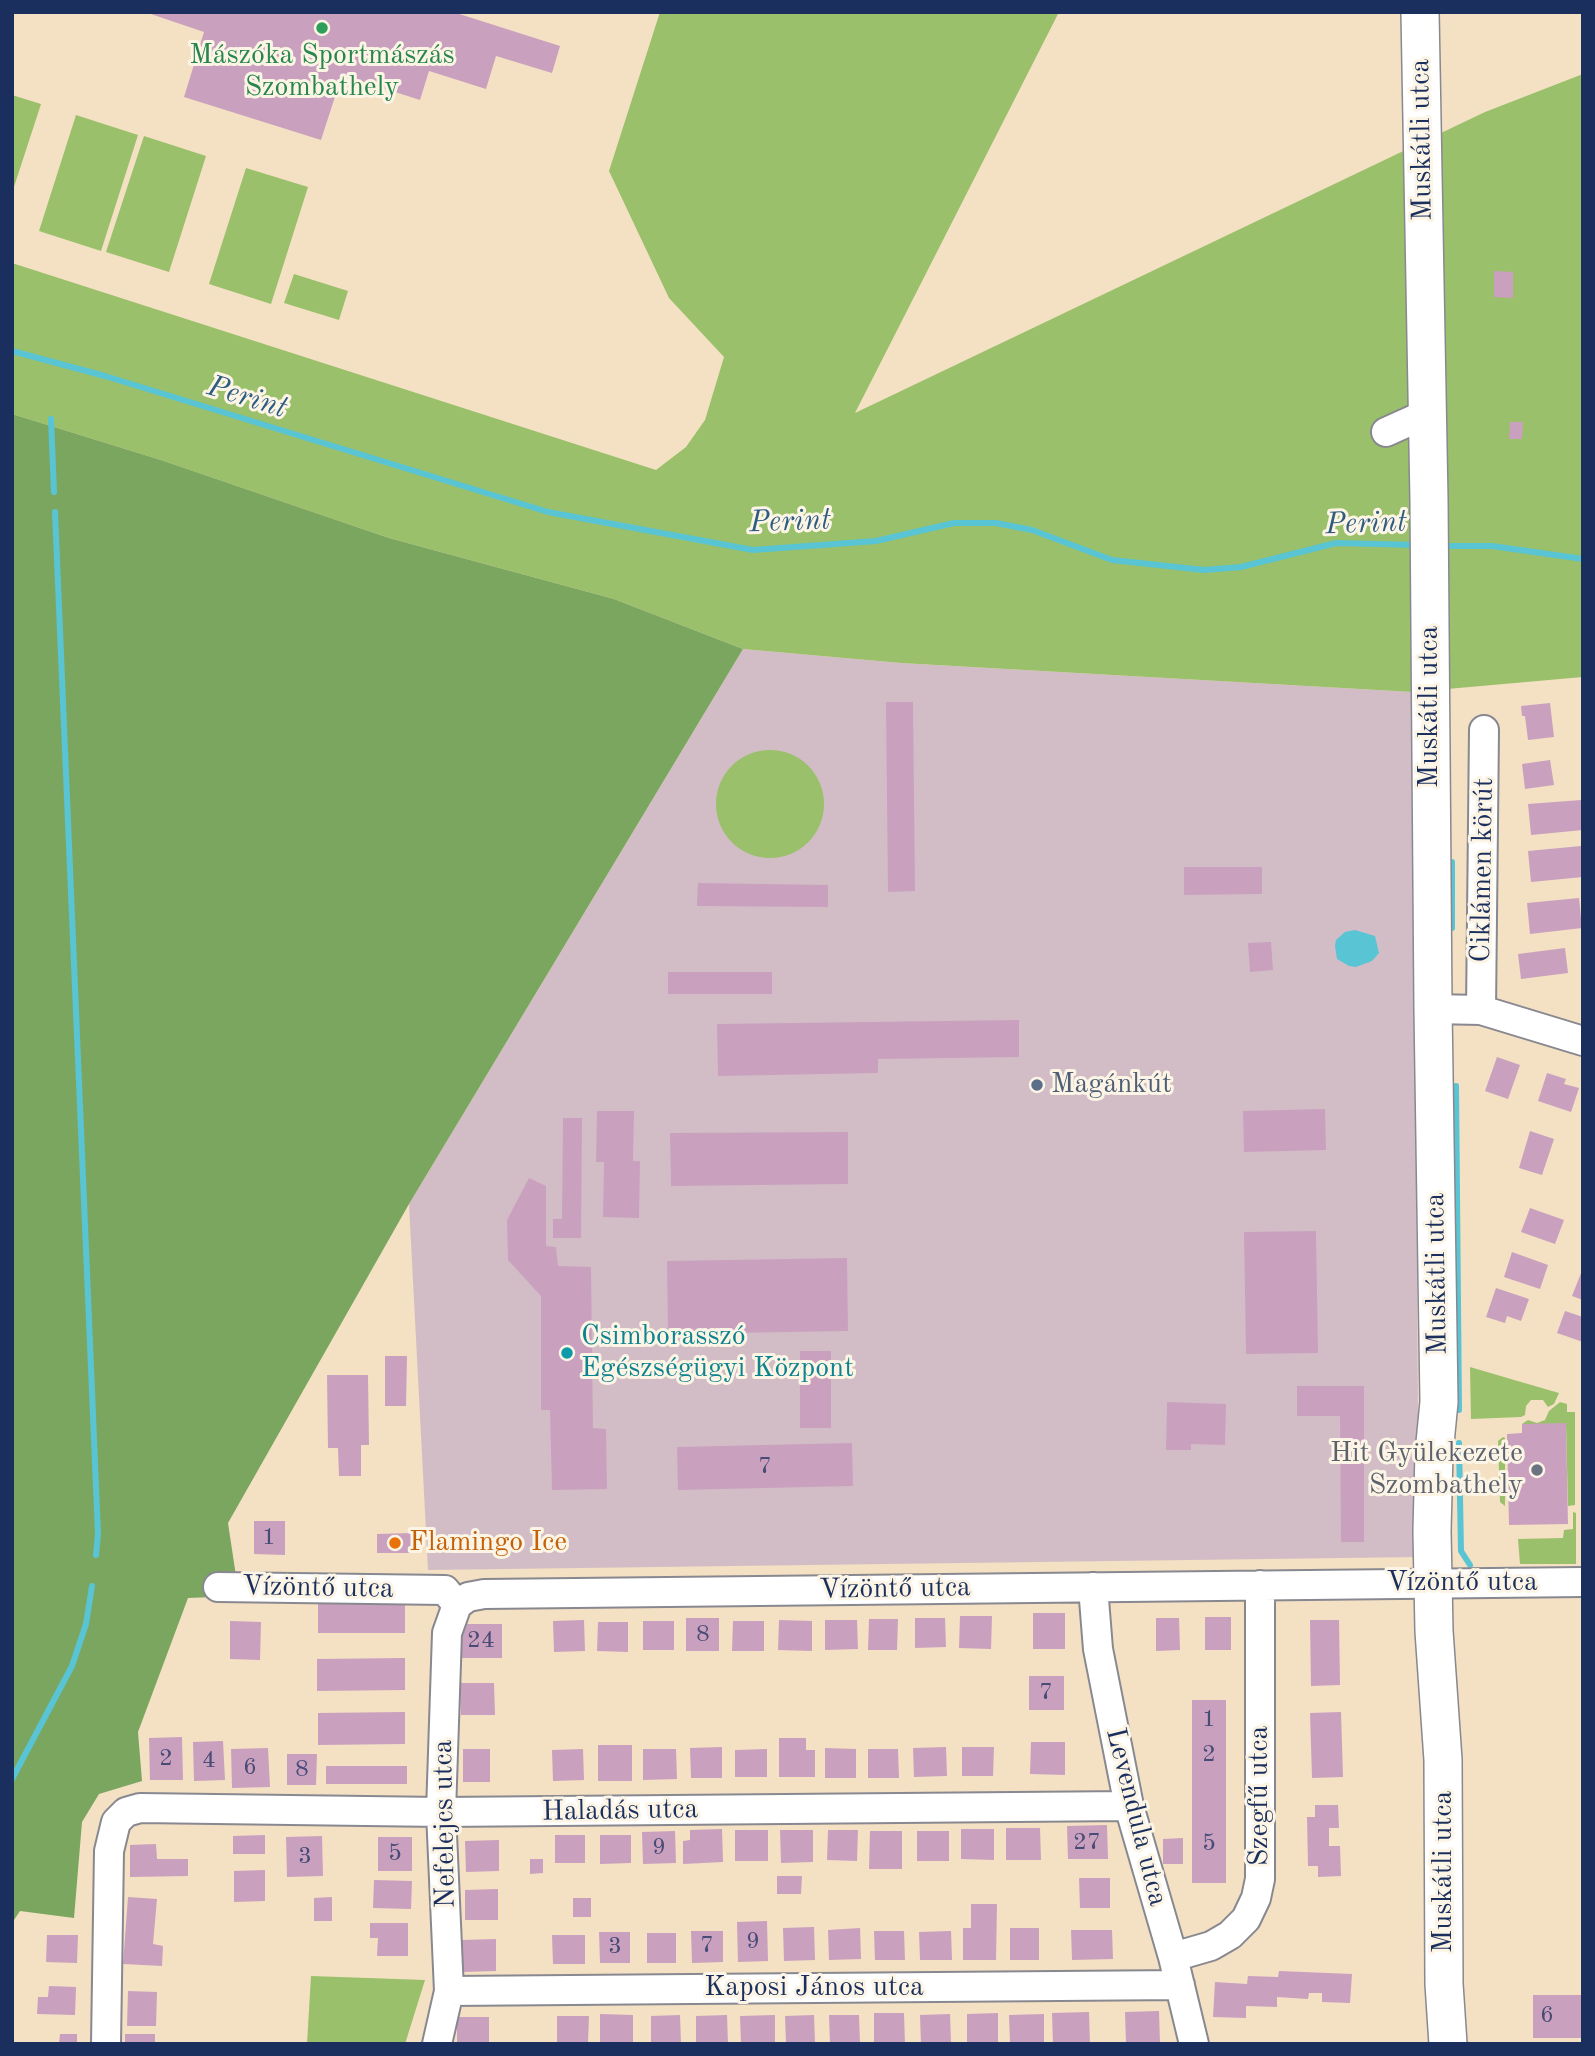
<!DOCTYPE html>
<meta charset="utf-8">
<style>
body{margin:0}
#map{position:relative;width:1595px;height:2056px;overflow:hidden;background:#f4e0c3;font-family:"Old Standard TT",serif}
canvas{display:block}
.frame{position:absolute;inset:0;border:14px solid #1b2f5e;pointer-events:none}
</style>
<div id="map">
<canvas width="1595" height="2056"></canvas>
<div class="frame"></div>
</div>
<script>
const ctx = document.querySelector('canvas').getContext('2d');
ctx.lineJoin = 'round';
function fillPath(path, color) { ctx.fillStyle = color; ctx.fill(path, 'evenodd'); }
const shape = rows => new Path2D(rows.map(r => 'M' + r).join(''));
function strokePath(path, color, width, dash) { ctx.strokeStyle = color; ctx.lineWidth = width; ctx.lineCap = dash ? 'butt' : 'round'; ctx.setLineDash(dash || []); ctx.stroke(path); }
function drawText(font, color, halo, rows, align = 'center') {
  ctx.font = font + ' "Old Standard TT",serif'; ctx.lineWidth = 6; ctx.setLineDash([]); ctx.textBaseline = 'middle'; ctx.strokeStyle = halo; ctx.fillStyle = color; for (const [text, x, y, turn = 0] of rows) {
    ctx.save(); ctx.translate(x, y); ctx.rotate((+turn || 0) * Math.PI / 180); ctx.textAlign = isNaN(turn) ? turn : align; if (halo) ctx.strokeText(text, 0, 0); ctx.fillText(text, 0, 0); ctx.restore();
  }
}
fillPath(shape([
 [743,649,901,663,1413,692,1419,1557,428,1570,409,1204]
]), '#d2bdc6');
fillPath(shape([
 [660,12,1059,12,855,413,1485,112,1583,74,1583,677,1413,692,901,663,743,649,614,599,389,538,161,460,12,414,12,263,656,470,686,447,705,420,724,357,669,298,609,171],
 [12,95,41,104,12,193],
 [76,115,138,135,101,251,39,231],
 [144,136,206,156,169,272,106,252],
 [246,168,308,187,271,304,209,284],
 [294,274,348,291,339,320,284,303],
 '716 804a54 54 0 1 1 108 0a54 54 0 1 1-108 0Z',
 [1470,1367,1521,1382,1559,1393,1554,1404,1548,1407,1543,1400,1531,1400,1526,1406,1525,1415,1521,1417,1471,1419],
 [1560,1402,1567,1404,1567,1412,1575,1412,1575,1505,1568,1506,1566,1424,1522,1424,1528,1420,1537,1423,1545,1420,1549,1411],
 [1503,1437,1505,1438,1505,1506,1500,1502,1498,1441],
 [1573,1512,1576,1513,1576,1564,1520,1564,1518,1539,1563,1538,1564,1530,1573,1529],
 [311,1976,425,1980,405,2044,307,2044]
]), '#9ac06b');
fillPath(shape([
 [12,414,161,460,389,538,614,599,743,649,409,1204,228,1523,239,1596,188,1598,138,1732,142,1781,99,1794,82,1822,74,1918,20,1911,12,1923]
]), '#7ba65f');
fillPath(shape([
 [1355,930,1375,936,1379,953,1372,961,1356,967,1349,966,1337,959,1335,946,1336,940,1345,932]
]), '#59c4d4');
strokePath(shape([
 [12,351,105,376,548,512,753,550,876,541,954,523,996,523,1032,530,1112,560,1204,570,1241,567,1336,543,1417,545],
 [51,419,54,492],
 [55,512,98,1534,96,1555],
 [1442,546,1492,546,1583,559],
 [1452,862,1452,928],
 [1456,1086,1459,1410],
 [1459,1443,1461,1551,1470,1565],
 [12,1779,72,1666,86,1624,92,1586]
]), '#59c4d4', 6);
fillPath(shape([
 [145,12,453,12,560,46,552,73,496,56,486,89,429,71,420,100,342,75,321,140,184,97,204,32],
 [1494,271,1513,272,1513,298,1494,297],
 [1510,422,1523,422,1522,439,1509,439],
 [886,702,913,702,915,891,888,892],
 [1550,703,1554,737,1528,740,1525,716,1522,716,1521,706],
 [1550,760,1554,785,1525,789,1522,764],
 [1581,800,1583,830,1531,835,1528,804],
 [1581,846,1583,877,1531,882,1528,851],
 [1184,867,1262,867,1262,894,1184,895],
 [698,883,828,885,828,907,697,906],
 [1579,898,1582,928,1530,934,1527,903],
 [1271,942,1273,970,1250,972,1248,943],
 [1565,948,1568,973,1521,979,1518,954],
 [668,972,772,972,772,994,668,994],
 [1019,1020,1019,1057,878,1059,878,1073,718,1076,717,1024],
 [1497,1057,1520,1065,1508,1099,1485,1091],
 [1547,1073,1566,1079,1564,1084,1579,1088,1571,1112,1538,1101],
 [1325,1109,1326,1150,1244,1152,1243,1111],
 [597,1111,634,1111,633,1161,640,1161,639,1218,603,1217,604,1162,596,1162],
 [563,1118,582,1118,581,1238,553,1238,553,1219,562,1219],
 [1530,1131,1554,1139,1542,1175,1519,1168],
 [848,1132,848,1184,671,1186,670,1133],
 [529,1178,546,1186,546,1246,556,1247,558,1266,591,1267,593,1428,606,1429,607,1489,552,1490,550,1410,541,1410,541,1296,508,1260,507,1220],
 [1530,1208,1564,1220,1555,1244,1521,1232],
 [1316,1231,1318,1353,1246,1354,1244,1232],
 [1512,1252,1548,1265,1540,1289,1504,1277],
 [847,1258,848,1331,668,1334,667,1261],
 [1583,1268,1583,1300,1572,1296],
 [1496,1288,1529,1299,1521,1321,1507,1316,1505,1323,1486,1317],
 [1565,1311,1583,1317,1583,1342,1557,1333],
 [800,1351,831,1351,831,1428,800,1428],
 [385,1356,407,1356,406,1406,385,1406],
 [327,1375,368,1375,369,1445,361,1445,361,1476,339,1476,338,1448,328,1448],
 [1297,1386,1364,1386,1364,1542,1341,1542,1340,1416,1297,1416],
 [1167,1402,1226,1404,1225,1445,1191,1444,1191,1450,1166,1450],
 [1566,1423,1568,1524,1509,1525,1507,1434,1522,1433,1522,1424],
 [852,1443,853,1486,678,1490,677,1447],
 [254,1521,285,1521,285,1555,254,1554],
 [413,1533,413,1553,377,1553,377,1534],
 [405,1600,405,1633,318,1633,318,1601],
 [1033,1613,1065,1613,1065,1649,1033,1649],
 [960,1616,992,1616,991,1649,959,1648],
 [1205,1617,1231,1617,1231,1650,1205,1650],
 [686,1618,719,1618,719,1651,686,1651],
 [915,1618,945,1618,946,1647,915,1648],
 [1156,1618,1179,1618,1180,1650,1156,1651],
 [869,1619,898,1619,897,1650,868,1650],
 [584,1620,585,1651,554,1652,553,1621],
 [779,1620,812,1621,812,1651,778,1650],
 [825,1620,857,1620,858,1649,825,1650],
 [1310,1620,1339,1620,1340,1685,1311,1686],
 [230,1621,261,1622,260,1660,230,1659],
 [643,1621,674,1621,674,1650,643,1650],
 [733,1621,764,1621,764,1651,732,1651],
 [598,1622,628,1622,628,1652,597,1651],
 [459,1624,502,1624,502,1658,459,1658],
 [405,1658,405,1690,317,1691,317,1659],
 [1029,1676,1064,1676,1064,1710,1029,1710],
 [460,1683,494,1683,495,1715,461,1715],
 [1192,1700,1226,1700,1226,1883,1192,1883],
 [405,1712,405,1744,318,1745,318,1713],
 [1341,1712,1343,1777,1312,1778,1310,1713],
 [182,1737,183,1780,150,1780,149,1738],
 [779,1738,806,1738,806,1750,815,1750,815,1777,779,1777],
 [223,1741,225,1780,194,1781,193,1742],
 [1031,1742,1065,1742,1065,1775,1030,1774],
 [598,1745,632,1745,632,1781,598,1781],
 [722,1747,722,1778,691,1778,690,1748],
 [946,1747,947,1776,914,1777,913,1748],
 [962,1747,994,1747,993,1776,962,1776],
 [268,1748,270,1787,232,1788,231,1749],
 [825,1748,856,1749,856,1778,825,1778],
 [463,1749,490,1749,490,1782,463,1782],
 [583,1749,584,1780,553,1781,552,1750],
 [643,1749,676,1749,677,1779,643,1780],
 [767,1749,767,1777,735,1777,735,1750],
 [868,1749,898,1749,899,1778,868,1778],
 [287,1754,317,1754,316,1785,287,1785],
 [326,1766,407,1766,407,1784,326,1784],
 [1315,1805,1338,1805,1339,1828,1329,1828,1329,1846,1340,1846,1341,1876,1318,1877,1318,1866,1308,1866,1307,1817,1315,1817],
 [1107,1825,1108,1859,1068,1859,1067,1826],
 [1006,1828,1040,1828,1041,1860,1006,1860],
 [722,1829,723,1862,683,1864,683,1841,690,1840,690,1830],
 [961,1829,994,1829,994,1860,961,1859],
 [735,1830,768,1830,768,1861,735,1861],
 [780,1830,813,1830,813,1862,781,1863],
 [828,1830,858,1830,857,1861,827,1860],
 [675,1831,676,1863,643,1864,642,1832],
 [870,1831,902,1831,902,1869,869,1869],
 [917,1831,949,1831,949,1861,917,1861],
 [265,1835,265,1854,233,1854,233,1836],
 [555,1835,585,1835,585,1863,555,1863],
 [600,1835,631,1835,631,1863,600,1864],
 [322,1836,323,1876,287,1877,286,1837],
 [378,1837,412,1837,412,1871,378,1871],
 [1183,1838,1183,1864,1163,1864,1163,1839],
 [499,1840,499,1871,466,1872,465,1841],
 [156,1844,157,1859,188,1859,188,1876,130,1877,130,1845],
 [530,1859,543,1859,543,1873,530,1874],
 [265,1870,265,1901,234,1902,234,1871],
 [777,1876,802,1876,801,1894,777,1894],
 [1079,1878,1110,1878,1110,1908,1080,1908],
 [374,1880,412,1881,411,1909,373,1908],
 [498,1889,498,1920,465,1920,465,1890],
 [128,1897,157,1899,153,1944,163,1946,162,1966,123,1964],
 [332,1897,332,1921,314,1921,314,1898],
 [573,1898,591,1898,591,1917,573,1917],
 [971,1904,997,1904,996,1960,963,1960,963,1928,971,1928],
 [767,1921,768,1961,738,1962,737,1922],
 [370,1923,408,1923,408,1956,377,1956,378,1938,370,1938],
 [814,1927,815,1960,784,1961,783,1928],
 [860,1928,861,1959,829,1960,828,1930],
 [1010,1928,1039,1928,1039,1960,1010,1960],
 [1071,1930,1112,1930,1113,1959,1072,1960],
 [691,1931,723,1931,723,1962,692,1963],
 [874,1931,904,1931,905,1960,875,1960],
 [951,1931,952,1960,920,1960,919,1932],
 [599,1932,630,1932,630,1963,600,1963],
 [647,1933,676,1933,676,1963,647,1963],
 [47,1935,78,1935,77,1963,46,1962],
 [552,1935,585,1935,585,1964,553,1964],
 [496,1939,496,1971,463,1972,462,1940],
 [1279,1971,1352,1974,1350,2003,1322,2002,1322,1993,1309,1993,1308,1999,1277,1997,1277,2007,1246,2006,1246,2018,1213,2017,1215,1982,1247,1984,1248,1976,1278,1977],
 [49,1986,76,1987,75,2015,37,2014,38,1997,48,1997],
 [128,1991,157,1992,156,2026,127,2026],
 [1533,1995,1583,1995,1583,2038,1533,2038],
 [1159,2011,1160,2044,1126,2044,1125,2012],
 [1089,2012,1090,2044,1053,2044,1052,2013],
 [874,2013,904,2013,905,2044,874,2044],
 [998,2013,998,2043,967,2043,967,2014],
 [600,2014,633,2015,633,2044,600,2044],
 [950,2014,951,2043,921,2044,920,2015],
 [1044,2014,1044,2044,1010,2043,1009,2015],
 [680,2015,681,2044,651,2044,651,2016],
 [727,2015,728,2044,696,2044,696,2016],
 [775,2015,775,2044,741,2044,740,2016],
 [814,2015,815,2043,786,2044,785,2016],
 [829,2015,859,2015,860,2044,830,2044],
 [557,2016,589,2016,588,2044,557,2044],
 [457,2017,489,2017,489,2044,457,2044],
 [60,2034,77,2034,77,2044,59,2044],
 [125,2034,155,2034,155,2044,125,2044]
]), '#caa0bf');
const minor = shape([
 [1386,432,1426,414],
 [1433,1009,1481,1010,1583,1041],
 [1481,1010,1484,730],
 [218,1587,445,1590,457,1605],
 [1093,1587,1098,1649,1129,1806,1173,1957,1194,2044],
 [1173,1957,1211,1946,1230,1935,1246,1919,1256,1898,1260,1879,1260,1585],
 [449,1991,1180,1985],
 [106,2044,109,1851,116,1822,126,1812,140,1808,441,1812,1129,1806],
 [437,2044,449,1991,441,1812,447,1633,457,1605,468,1597,484,1594,1583,1582]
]);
const major = shape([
 [1420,12,1429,500,1433,1009,1439,1402,1434,1453,1432,1531,1434,1631,1443,1760,1444,1984,1448,2044]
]);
strokePath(minor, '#888890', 32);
strokePath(major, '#888890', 40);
strokePath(minor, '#fff', 28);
strokePath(major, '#fff', 37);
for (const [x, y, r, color] of [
 [322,28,7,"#2e9e5b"],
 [1037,1085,7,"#5c6f8a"],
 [567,1353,7,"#0f9aa8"],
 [1537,1470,7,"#6b7280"],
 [395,1543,7,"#e8710a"]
]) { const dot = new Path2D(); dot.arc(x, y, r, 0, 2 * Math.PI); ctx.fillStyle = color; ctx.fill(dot); strokePath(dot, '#fcf5e5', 2.5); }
drawText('24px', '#474b76', null, [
 ["7",765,1467],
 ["1",269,1538],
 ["8",703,1635],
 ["24",481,1641],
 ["7",1046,1693],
 ["1",1209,1720],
 ["2",1209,1755],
 ["2",166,1759],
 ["4",209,1761],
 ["6",250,1768],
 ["8",302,1770],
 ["27",1087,1843],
 ["5",1209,1844],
 ["9",659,1848],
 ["5",395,1854],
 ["3",305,1857],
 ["9",753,1942],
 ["7",707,1946],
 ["3",615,1947],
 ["6",1547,2016]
]);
drawText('28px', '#27864d', '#fcf5e5', [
 ["Mászóka Sportmászás",322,56],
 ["Szombathely",322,88]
]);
drawText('28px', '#1b2f5e', '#fcf5e5', [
 ["Muskátli utca",1422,140,-91],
 ["Muskátli utca",1430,707,-90],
 ["Ciklámen körút",1483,870,-89],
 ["Muskátli utca",1437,1274,-91],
 ["Vízöntő utca",1462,1583],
 ["Vízöntő utca",318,1588,1],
 ["Vízöntő utca",895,1589,-1],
 ["Szegfű utca",1260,1796,-90],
 ["Haladás utca",620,1811,-1],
 ["Levendula utca",1136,1817,76],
 ["Nefelejcs utca",445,1824,-91],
 ["Muskátli utca",1444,1872,-90],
 ["Kaposi János utca",814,1988]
]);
drawText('28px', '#4e5e75', '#fcf5e5', [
 ["Magánkút",1051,1085]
], 'left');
drawText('28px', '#0d838f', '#fcf5e5', [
 ["Csimborasszó",581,1337],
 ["Egészségügyi Központ",581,1369]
], 'left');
drawText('28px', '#5b616d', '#fcf5e5', [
 ["Hit Gyülekezete",1523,1454],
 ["Szombathely",1523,1486]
], 'right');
drawText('28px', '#c56008', '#fcf5e5', [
 ["Flamingo Ice",409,1543]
], 'left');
drawText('italic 30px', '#2e5c81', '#fcf5e5', [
 ["Perint",247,398,17],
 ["Perint",790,522,-2],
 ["Perint",1366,524,-2]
]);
</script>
